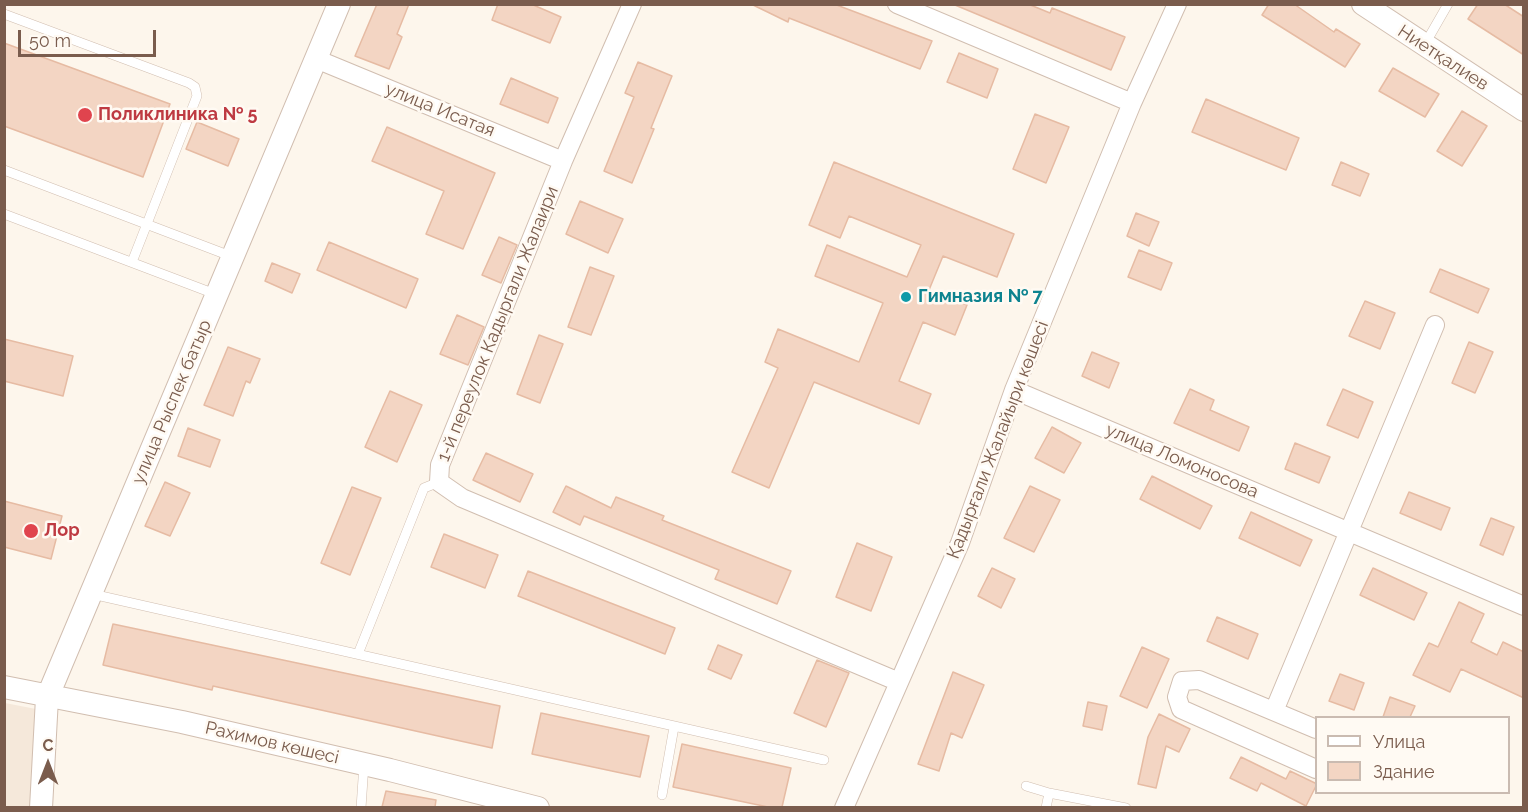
<!DOCTYPE html>
<meta charset="utf-8">
<style>
body{margin:0}
#map{position:relative;width:1528px;height:812px;overflow:hidden;background:#fdf6ec;font-family:Raleway,sans-serif}
canvas{display:block}
.frame{position:absolute;inset:0;border:6px solid #7a5c4d;pointer-events:none}
.legend{position:absolute;left:1315px;top:716px;width:195px;height:78px;box-sizing:border-box;background:#fffaf3;border:2px solid #cabbb1;margin:0;padding:8px 10px;list-style:none;font-size:18px;color:#7a5c4d}
.legend li{display:flex;align-items:center;gap:12px;height:30px}
.legend b{width:30px;border:2px solid #cabbb1}
.north{position:absolute;left:18px;top:734px;width:60px;height:60px;-webkit-text-stroke:4px #fffaf3;paint-order:stroke;rotate:0deg;font-size:16px;font-weight:700;line-height:24px;text-align:center;color:#7a5c4d}
.north::after{content:'';display:block;margin:auto;width:21px;height:27px;background:#7a5c4d;clip-path:polygon(50% 0,100% 100%,50% 72%,0 100%)}
.scale{position:absolute;left:18px;top:30px;width:138px;height:27px;box-sizing:border-box;border:3px solid #7a5c4d;border-top:0;padding-left:8px;font-size:18px;line-height:21px;white-space:nowrap;color:#7a5c4d;-webkit-text-stroke:4px #fffaf3;paint-order:stroke}
</style>
<div id="map">
<canvas width="1528" height="812"></canvas>
<div class="frame"></div>
<ul class="legend">
<li><b style="height:8px;background:#fff"></b>Улица</li>
<li><b style="height:16px;background:#f3d5c3"></b>Здание</li>
</ul>
<div class="north">С</div>
<div class="scale">50 m</div>
</div>
<script>
const ctx = document.querySelector('canvas').getContext('2d');
ctx.lineJoin = 'round';
function fillPath(path, color) { ctx.fillStyle = color; ctx.fill(path, 'evenodd'); }
const shape = rows => new Path2D(rows.map(r => 'M' + r).join(''));
function strokePath(path, color, width, dash) { ctx.strokeStyle = color; ctx.lineWidth = width; ctx.lineCap = dash ? 'butt' : 'round'; ctx.setLineDash(dash || []); ctx.stroke(path); }
function drawText(font, color, halo, rows, align = 'center') {
  ctx.font = font + ' Raleway,sans-serif'; ctx.lineWidth = 5; ctx.setLineDash([]); ctx.textBaseline = 'middle'; ctx.strokeStyle = halo; ctx.fillStyle = color; for (const [text, x, y, turn = 0] of rows) {
    ctx.save(); ctx.translate(x, y); ctx.rotate((+turn || 0) * Math.PI / 180); ctx.textAlign = isNaN(turn) ? turn : align; if (halo) ctx.strokeText(text, 0, 0); ctx.fillText(text, 0, 0); ctx.restore();
  }
}
fillPath(shape([
 [5,703,36,709,32,807,5,808]
]), '#f5e8da');
const building = shape([
 [377,4,409,4,397,34,402,37,389,69,355,56,377,4],
 [498,4,531,4,561,17,550,43,492,20,498,4],
 [751,4,834,4,932,41,920,69,789,18,788,22,751,4],
 [1028,4,1050,13,1052,8,1125,37,1111,70,955,5,1028,4],
 [1269,4,1294,4,1334,32,1336,29,1360,44,1345,67,1262,15,1269,4],
 [1478,4,1504,4,1524,17,1524,55,1468,19,1478,4],
 [4,43,170,104,143,177,4,126,4,43],
 [959,53,998,69,987,98,947,82,959,53],
 [638,62,672,76,651,128,654,129,632,183,604,171,634,97,625,93,638,62],
 [1393,68,1439,94,1425,117,1379,91,1393,68],
 [511,78,558,98,548,123,500,104,511,78],
 [1206,99,1299,138,1286,170,1192,132,1206,99],
 [1462,111,1487,126,1462,166,1437,151,1462,111],
 [1035,114,1069,127,1046,183,1013,169,1035,114],
 [197,122,239,139,228,166,186,149,197,122],
 [387,127,495,173,463,249,426,234,444,191,372,161,387,127],
 [834,162,1014,234,997,277,943,256,929,290,967,305,955,335,923,322,899,381,931,394,919,424,814,382,769,488,732,472,778,368,765,362,778,329,859,362,883,303,815,276,827,245,907,277,921,245,849,216,840,238,809,225,834,162],
 [1341,162,1369,174,1360,196,1332,185,1341,162],
 [580,201,623,219,608,253,566,234,580,201],
 [1136,213,1159,222,1149,246,1127,236,1136,213],
 [499,237,517,245,501,283,482,275,499,237],
 [329,242,418,279,406,308,317,270,329,242],
 [1139,250,1172,263,1161,290,1128,277,1139,250],
 [272,263,300,274,292,293,265,281,272,263],
 [590,267,614,276,591,335,568,327,590,267],
 [1440,269,1489,289,1478,313,1430,292,1440,269],
 [1365,301,1395,313,1380,349,1349,336,1365,301],
 [457,315,484,327,468,365,440,354,457,315],
 [539,335,563,344,540,403,517,394,539,335],
 [4,339,73,356,63,396,4,381,4,339],
 [1469,342,1493,352,1475,393,1452,383,1469,342],
 [228,347,260,359,250,383,246,381,233,416,204,405,228,347],
 [1092,352,1119,363,1109,388,1082,376,1092,352],
 [1190,389,1214,400,1210,410,1249,427,1239,451,1174,423,1190,389],
 [1343,389,1373,402,1358,438,1327,425,1343,389],
 [390,391,422,405,397,462,365,447,390,391],
 [1052,427,1081,443,1064,473,1035,458,1052,427],
 [188,428,220,440,210,467,178,456,188,428],
 [1295,443,1330,457,1319,483,1285,469,1295,443],
 [486,453,533,474,520,502,473,480,486,453],
 [1152,476,1212,506,1200,529,1140,499,1152,476],
 [165,482,190,493,170,536,145,526,165,482],
 [566,486,611,508,616,497,664,516,662,520,791,571,777,604,715,579,719,570,584,516,580,525,553,512,566,486],
 [1030,486,1060,500,1034,552,1004,538,1030,486],
 [352,487,381,498,350,575,321,563,352,487],
 [1409,492,1450,508,1441,530,1400,513,1409,492],
 [4,501,62,516,51,559,4,547,4,501],
 [1251,512,1312,540,1300,566,1239,538,1251,512],
 [1491,518,1514,527,1503,555,1480,545,1491,518],
 [444,534,498,555,485,588,431,567,444,534],
 [857,543,892,557,871,611,836,597,857,543],
 [992,568,1015,579,1001,608,978,596,992,568],
 [1373,568,1427,593,1414,620,1360,595,1373,568],
 [528,571,675,628,665,654,518,596,528,571],
 [1459,602,1484,614,1471,642,1497,655,1503,642,1524,652,1524,698,1461,669,1450,692,1413,675,1429,643,1438,647,1459,602],
 [1217,617,1258,634,1248,659,1207,641,1217,617],
 [113,624,500,706,492,748,213,686,212,690,103,665,113,624],
 [718,645,742,655,731,679,708,669,718,645],
 [1142,647,1169,659,1147,708,1120,696,1142,647],
 [817,660,849,673,826,727,794,713,817,660],
 [953,672,984,685,962,738,951,733,939,771,918,764,953,672],
 [1340,674,1364,683,1354,710,1329,701,1340,674],
 [1390,697,1415,706,1410,717,1383,717,1390,697],
 [1088,702,1107,706,1102,730,1083,726,1088,702],
 [541,713,649,736,640,777,532,754,541,713],
 [1159,714,1190,729,1179,752,1166,746,1156,788,1138,784,1148,737,1159,714],
 [682,744,791,768,782,807,768,807,673,787,682,744],
 [1241,757,1286,779,1290,771,1317,784,1306,806,1261,783,1257,791,1230,778,1241,757],
 [386,791,436,800,435,807,382,807,386,791]
]);
fillPath(building, '#f3d5c3');
strokePath(building, '#e6bba3', 1.5);
const service = shape([
 [4,14,189,83,195,87,197,96,132,262],
 [1425,44,1448,4],
 [4,170,233,257],
 [4,214,215,294],
 [92,594,824,760],
 [358,654,424,488,439,482],
 [1026,786,1049,793,1126,808],
 [662,795,674,727],
 [361,808,364,764],
 [1046,808,1049,793]
]);
const minor = shape([
 [632,4,563,161,440,465,439,482,462,498,899,682],
 [897,4,1132,103],
 [316,59,563,161],
 [1014,390,1524,606],
 [1274,711,1435,325],
 [1316,729,1199,680,1182,681,1177,697,1181,709,1316,769],
 [844,808,960,543,1014,390,1132,103,1177,4]
]);
const tertiary = shape([
 [1363,4,1524,110],
 [4,687,182,722,390,770,538,808],
 [41,808,47,698,339,4]
]);
strokePath(service, '#d1beb0', 10);
strokePath(minor, '#d1beb0', 20);
strokePath(tertiary, '#d1beb0', 24);
strokePath(service, '#fff', 9);
strokePath(minor, '#fff', 18);
strokePath(tertiary, '#fff', 22);
for (const [x, y, r, color] of [
 [85,115,8,"#e0444e"],
 [906,297,6,"#0f9aa8"],
 [31,531,8,"#e0444e"]
]) { const dot = new Path2D(); dot.arc(x, y, r, 0, 2 * Math.PI); ctx.fillStyle = color; ctx.fill(dot); strokePath(dot, '#fffaf3', 2); }
drawText('18px', '#7a5c4d', '#fffaf3', [
 ["Ниетқалиев",1443,58,33],
 ["улица Исатая",440,110,22],
 ["1-й переулок Кадыргали Жалаири",498,324,-68],
 ["улица Рыспек батыр",172,402,-67],
 ["Қадырғали Жалайыри көшесі",998,440,-69],
 ["улица Ломоносова",1182,461,23],
 ["Рахимов көшесі",272,743,13]
]);
drawText('bold 18px', '#be3a42', '#fffaf3', [
 ["Поликлиника № 5",98,115],
 ["Лор",44,531]
], 'left');
drawText('bold 18px', '#0d838f', '#fffaf3', [
 ["Гимназия № 7",918,297]
], 'left');
</script>
